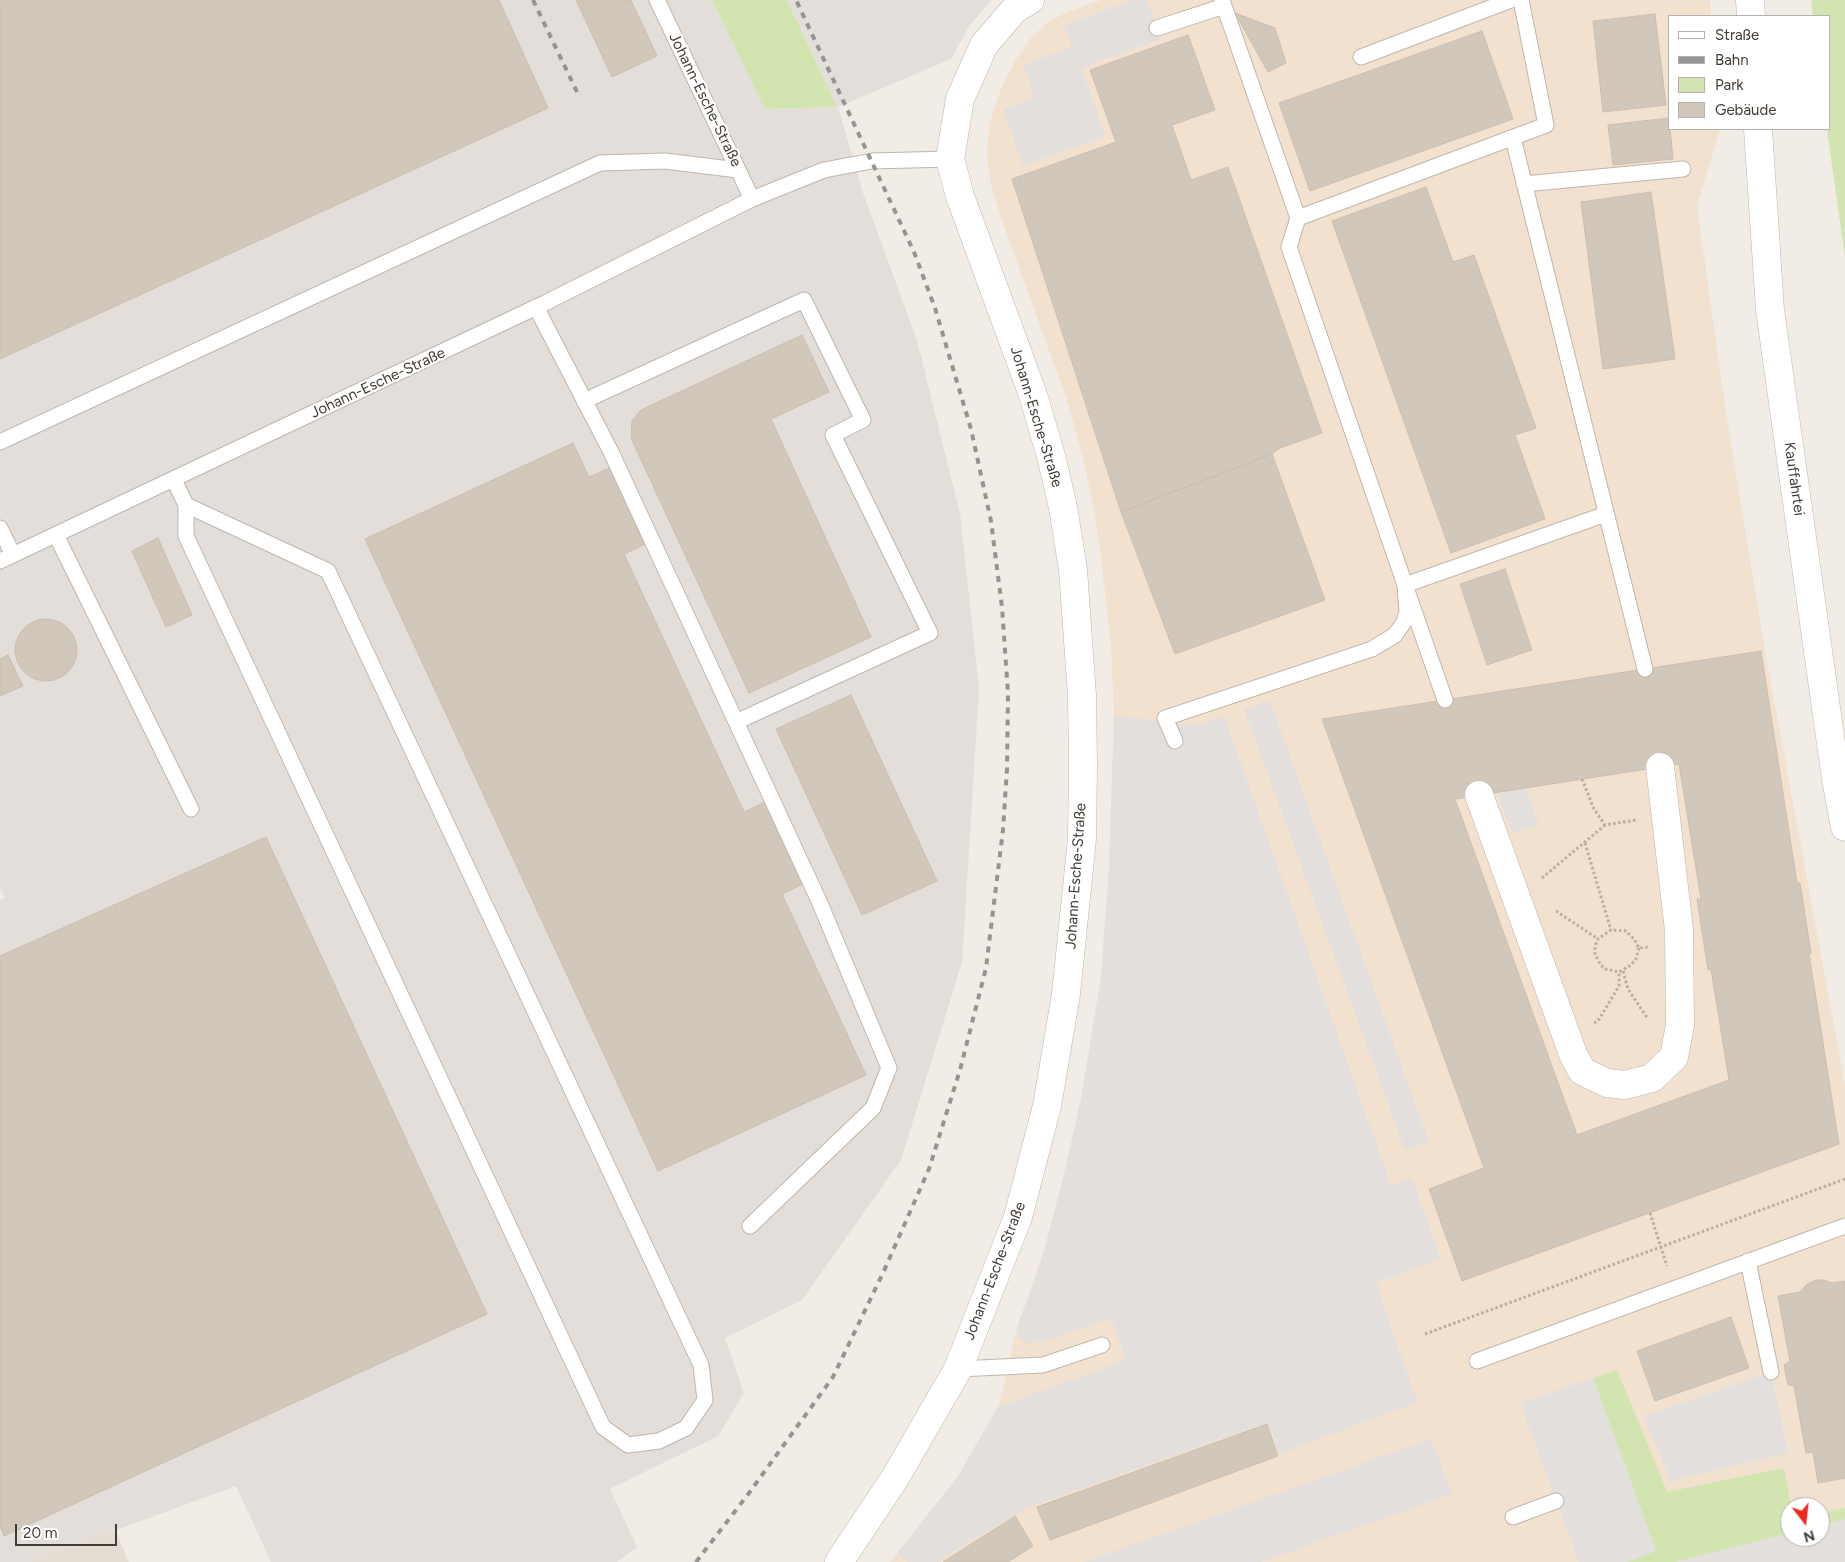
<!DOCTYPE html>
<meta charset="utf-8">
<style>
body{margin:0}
#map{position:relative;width:1845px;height:1562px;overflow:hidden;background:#f1ece5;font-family:Figtree,sans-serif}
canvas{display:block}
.legend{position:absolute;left:1668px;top:15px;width:162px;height:115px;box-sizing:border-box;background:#fff;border:1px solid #b4b1ae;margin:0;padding:6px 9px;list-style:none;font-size:15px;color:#433c35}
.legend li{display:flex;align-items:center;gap:10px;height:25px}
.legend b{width:25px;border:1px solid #b4b1ae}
.north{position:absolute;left:1780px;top:1497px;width:50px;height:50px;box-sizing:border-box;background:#fff;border:1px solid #b4b1ae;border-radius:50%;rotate:164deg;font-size:14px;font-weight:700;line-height:20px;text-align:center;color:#433c35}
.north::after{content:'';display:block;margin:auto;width:18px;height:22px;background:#ef281d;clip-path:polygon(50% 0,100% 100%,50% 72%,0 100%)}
.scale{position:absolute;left:15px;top:1524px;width:102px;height:22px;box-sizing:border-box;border:2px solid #433c35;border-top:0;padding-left:6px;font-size:15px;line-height:18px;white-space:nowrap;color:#433c35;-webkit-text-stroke:4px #fff;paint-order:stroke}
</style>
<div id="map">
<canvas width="1845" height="1562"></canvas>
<ul class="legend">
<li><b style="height:6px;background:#fff"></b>Straße</li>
<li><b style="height:6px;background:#949494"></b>Bahn</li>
<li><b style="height:14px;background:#d2e4af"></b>Park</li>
<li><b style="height:14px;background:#d2c7bb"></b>Gebäude</li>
</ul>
<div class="north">N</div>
<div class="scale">20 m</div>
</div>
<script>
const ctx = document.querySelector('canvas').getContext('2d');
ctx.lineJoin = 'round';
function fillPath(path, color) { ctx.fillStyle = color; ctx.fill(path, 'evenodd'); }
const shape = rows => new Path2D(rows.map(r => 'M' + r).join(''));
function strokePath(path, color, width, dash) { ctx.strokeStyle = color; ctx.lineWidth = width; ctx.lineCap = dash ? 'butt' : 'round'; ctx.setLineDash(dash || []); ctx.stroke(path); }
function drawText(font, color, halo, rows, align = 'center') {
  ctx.font = font + ' Figtree,sans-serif'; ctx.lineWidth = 4.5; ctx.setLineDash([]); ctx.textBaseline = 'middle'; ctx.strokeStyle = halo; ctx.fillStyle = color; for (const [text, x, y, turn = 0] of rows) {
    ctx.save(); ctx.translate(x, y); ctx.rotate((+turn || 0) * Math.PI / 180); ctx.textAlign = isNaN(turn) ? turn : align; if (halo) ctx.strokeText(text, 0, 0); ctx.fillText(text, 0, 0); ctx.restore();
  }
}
fillPath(shape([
 [115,1530,129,1562,29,1562]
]), '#e5ddd3');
fillPath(shape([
 [1101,0,1710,0,1711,16,1669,16,1669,129,1720,129,1697,206,1726,413,1765,650,1845,1085,1845,1562,890,1562,959,1475,999,1405,1017,1328,1052,1227,1081,1099,1101,977,1109,868,1114,716,1111,644,1101,558,1094,508,1083,459,1068,403,1000,215,991,184,987,155,989,127,994,108,1003,84,1015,61,1031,38,1047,23,1067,12],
 [1790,1507,1820,1507,1820,1537,1790,1537]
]), '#f3e1d0');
fillPath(shape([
 [0,0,712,0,766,109,837,107,787,0,991,0,969,26,951,59,838,107,863,193,917,340,960,513,979,688,962,962,901,1160,802,1300,725,1338,744,1393,718,1436,610,1489,637,1547,617,1562,271,1562,236,1486,29,1562,0,1562,0,900,5,898,0,889]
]), '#e3deda');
fillPath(shape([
 [712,0,787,0,837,107,765,109],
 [1811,0,1845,0,1845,258,1827,129,1829,129,1829,16,1813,16],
 [1617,1370,1667,1492,1784,1468,1791,1507,1790,1533,1676,1562,1626,1562,1656,1551,1593,1378],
 [1845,1508,1845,1519,1820,1525,1820,1513]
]), '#d2e4af');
fillPath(shape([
 [1134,0,1147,0,1161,39,1081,68,1105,136,1023,166,1003,109,1035,98,1023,65,1072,47,1064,25],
 [245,548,326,603,674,1359,564,1297,218,559],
 [1270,701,1429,1142,1405,1150,1244,709],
 [1114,716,1200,725,1224,716,1391,1185,1412,1179,1441,1259,1376,1283,1417,1402,1279,1454,1269,1422,1025,1508,937,1562,907,1562,898,1553,958,1476,998,1407,1126,1360,1111,1318,1048,1340,1029,1344,1018,1337,1017,1328,1040,1266,1067,1163,1081,1099,1101,977,1109,868],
 [1526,788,1539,826,1512,833,1497,792],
 [1771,1372,1788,1453,1671,1481,1644,1416],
 [1593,1378,1656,1551,1626,1562,1579,1562,1520,1403],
 [1431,1439,1452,1494,1261,1562,1084,1562],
 [1845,1519,1845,1562,1676,1562,1790,1533,1790,1537,1820,1537,1820,1525]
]), '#e2dfdd');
const building = shape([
 [0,0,499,0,548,108,0,359,0,0],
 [576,0,631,0,657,56,612,77,576,0],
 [1235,13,1275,28,1286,63,1268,72,1235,13],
 [1655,14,1666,105,1603,112,1593,21,1655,14],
 [1482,31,1513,119,1310,191,1279,103,1482,31],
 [1188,35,1215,110,1172,125,1191,180,1228,167,1322,433,1280,448,1272,454,1121,512,1012,179,1116,142,1090,70,1188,35],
 [1669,118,1673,159,1613,165,1608,125,1669,118],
 [1426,187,1453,262,1474,255,1536,428,1515,435,1545,519,1451,553,1332,221,1426,187],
 [1651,192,1675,359,1603,369,1581,202,1651,192],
 [802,335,829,392,771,419,871,637,749,693,631,438,632,421,641,410,802,335],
 [573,443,589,477,612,467,648,543,624,554,744,812,767,801,805,883,782,894,866,1075,658,1171,365,539,573,443],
 [1272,454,1325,600,1175,654,1121,512,1272,454],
 [158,538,192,615,166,627,132,551,158,538],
 [1505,569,1532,650,1487,665,1460,584,1505,569],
 '15 650a31 31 0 1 1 62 0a31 31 0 1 1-62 0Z',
 [1761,651,1797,883,1800,883,1811,953,1809,954,1839,1144,1462,1281,1429,1189,1484,1168,1322,719,1761,651],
 [1679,764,1701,899,1697,899,1708,970,1711,969,1729,1080,1577,1135,1455,799,1679,764],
 [8,655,23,686,0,696,0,659,8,655],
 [851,695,937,881,862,915,776,729,851,695],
 [266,837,487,1314,4,1536,0,1526,0,956,266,837],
 [1817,1280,1824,1280,1832,1283,1845,1281,1845,1478,1818,1483,1813,1452,1806,1453,1794,1386,1788,1385,1784,1365,1790,1361,1778,1296,1800,1292,1807,1284,1817,1280],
 [1731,1317,1749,1368,1655,1401,1637,1351,1731,1317],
 [1267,1424,1278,1456,1050,1540,1037,1507,1267,1424],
 [1015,1516,1033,1546,1008,1562,943,1562,1015,1516]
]);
fillPath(building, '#d2c7bb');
strokePath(building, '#cdbeae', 1);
const service = shape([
 [657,0,752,199],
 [1157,28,1224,6],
 [1361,57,1511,0],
 [1513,138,1645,669],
 [1524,184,1683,169],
 [1298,218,1546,125,1521,0],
 [536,307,611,452,819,901,889,1068,873,1108,750,1226],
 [584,401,804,300,863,420,833,435,930,633,736,722],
 [0,442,600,163,665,161,738,170],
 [174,480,186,505,186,536,603,1427,628,1445,659,1441,686,1428,705,1400,701,1365,328,571,186,505],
 [0,528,13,555],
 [56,535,191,809],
 [0,561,545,303,752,199,824,170,872,161,950,159],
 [1445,700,1405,585,1606,514],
 [1175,741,1165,718,1372,649,1395,635,1404,622,1407,612,1405,585,1289,247,1298,218,1222,0],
 [1748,1261,1771,1372],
 [1477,1361,1845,1226],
 [958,1369,1043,1365,1102,1345],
 [1513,1517,1556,1501]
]);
const minor = shape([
 [1479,795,1573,1054,1582,1071,1607,1083,1625,1085,1652,1078,1674,1057,1680,1025,1679,930,1660,767],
 [839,1562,895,1478,958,1369,1018,1217,1047,1106,1066,994,1082,839,1083,765,1082,696,1073,570,1063,507,1051,456,1033,395,960,196,950,159,960,99,984,45,1014,10,1030,0]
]);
const tertiary = shape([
 [1750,0,1751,16],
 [1758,129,1770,310,1836,779,1845,827]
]);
strokePath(service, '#bfb6ab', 17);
strokePath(minor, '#bfb6ab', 29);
strokePath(tertiary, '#bfb6ab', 29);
strokePath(shape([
 [1582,779,1594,809,1605,825,1636,820],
 [1585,843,1611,930],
 [1542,878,1605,825],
 [1556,911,1598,939],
 [1639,948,1636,959,1631,965,1619,972,1605,969,1600,964,1595,954,1595,946,1598,939,1611,930,1626,931,1634,939,1639,948,1649,947],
 [1623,971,1628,989,1648,1019],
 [1594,1023,1598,1021,1619,986,1619,972],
 [1650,1213,1667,1266],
 [1425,1334,1845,1179]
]), '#bdad9a', 3, [2.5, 2.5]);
strokePath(service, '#fff', 15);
strokePath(minor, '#fff', 28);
strokePath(tertiary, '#fff', 28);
strokePath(shape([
 [533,0,578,94],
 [696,1562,749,1493,833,1377,883,1273,929,1169,960,1070,986,968,1003,830,1007,769,1008,693,1002,607,991,521,971,429,935,308,914,252,796,0]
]), '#949494', 4, [6, 6]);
drawText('15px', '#433c35', '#fff', [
 ["Johann-Esche-Straße",705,100,64],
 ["Johann-Esche-Straße",378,383,-25],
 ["Johann-Esche-Straße",1036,417,73],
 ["Kauffahrtei",1794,479,82],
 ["Johann-Esche-Straße",1076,876,-86],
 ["Johann-Esche-Straße",995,1271,-69]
]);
</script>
